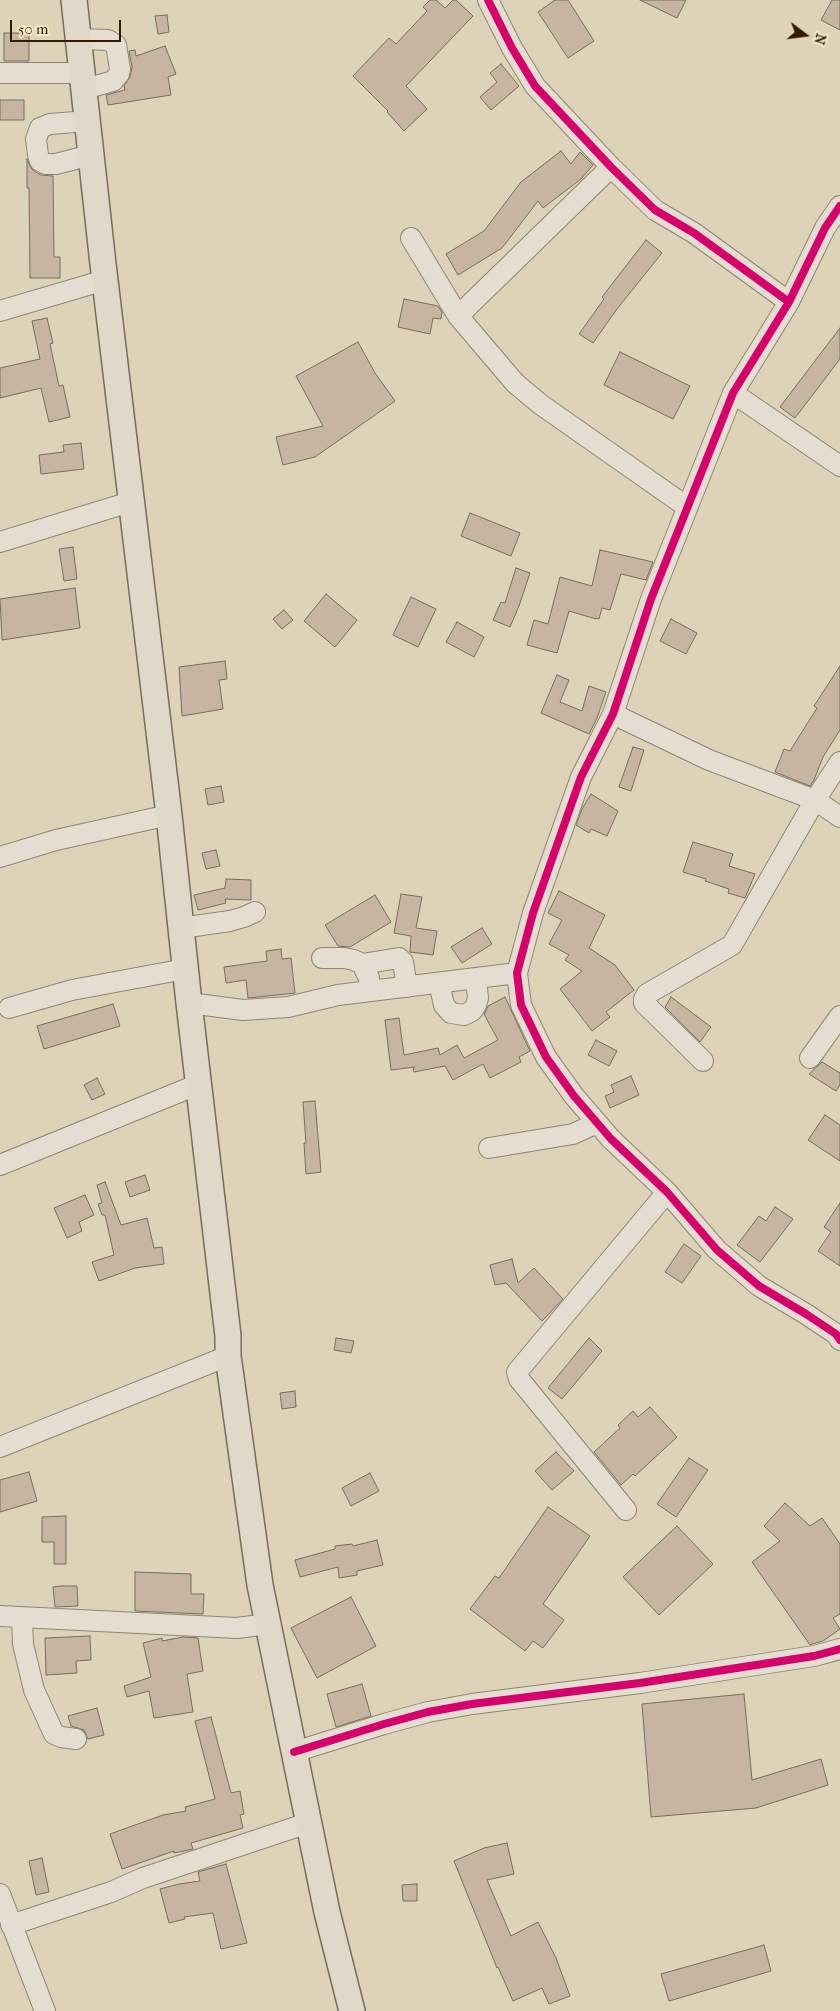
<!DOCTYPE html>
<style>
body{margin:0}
#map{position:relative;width:840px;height:2011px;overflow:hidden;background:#ddd3b8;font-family:"IM FELL French Canon",serif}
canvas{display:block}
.north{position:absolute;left:780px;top:10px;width:50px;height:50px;-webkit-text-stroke:4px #f3e7c7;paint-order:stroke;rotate:105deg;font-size:14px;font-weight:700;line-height:20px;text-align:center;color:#321b00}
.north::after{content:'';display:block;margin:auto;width:18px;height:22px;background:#321b00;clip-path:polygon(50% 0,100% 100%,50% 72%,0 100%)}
.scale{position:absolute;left:10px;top:20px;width:111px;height:22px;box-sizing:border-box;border:2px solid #321b00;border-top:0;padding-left:6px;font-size:15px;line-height:18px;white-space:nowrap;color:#321b00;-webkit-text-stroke:4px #f3e7c7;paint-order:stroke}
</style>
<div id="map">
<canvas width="840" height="2011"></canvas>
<div class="north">N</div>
<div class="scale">50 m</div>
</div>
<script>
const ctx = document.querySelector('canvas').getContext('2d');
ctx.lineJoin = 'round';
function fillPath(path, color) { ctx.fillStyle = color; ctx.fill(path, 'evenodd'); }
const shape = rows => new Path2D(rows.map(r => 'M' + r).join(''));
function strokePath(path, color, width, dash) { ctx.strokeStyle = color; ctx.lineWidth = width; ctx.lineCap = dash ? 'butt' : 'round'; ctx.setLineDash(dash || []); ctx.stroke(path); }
const building = shape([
 [430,0,436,0,445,8,453,0,456,0,473,16,406,86,427,109,404,131,387,112,388,111,353,76,389,38,396,44,427,11,423,7,430,0],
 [555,0,568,0,594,41,568,58,538,12,555,0],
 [640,0,686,0,677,18,640,0],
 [832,0,840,0,840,30,821,20,832,0],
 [167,15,169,32,158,34,155,16,167,15],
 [4,33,29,33,29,61,4,61,4,33],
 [165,46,176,74,168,77,171,95,108,105,106,95,125,90,124,86,130,77,132,67,129,51,135,50,136,56,165,46],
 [501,64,519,86,491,110,480,97,497,82,490,73,501,64],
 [0,100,24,100,24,120,0,120,0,100],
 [561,151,571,164,580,152,593,165,581,179,543,208,538,201,502,248,458,275,446,254,484,231,521,182,561,151],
 [27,159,31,168,34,171,41,175,53,176,54,257,60,257,60,278,30,278,29,188,27,188,27,159],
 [646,240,662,253,617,309,593,343,579,334,604,299,602,297,646,240],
 [404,299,438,306,442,312,441,319,433,318,430,334,398,327,404,299],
 [47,318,53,343,50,344,59,386,63,385,70,417,49,422,41,388,0,398,0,368,40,359,32,321,47,318],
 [840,328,840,359,795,418,780,407,840,328],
 [358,342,375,373,395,401,315,457,283,465,276,437,323,426,296,376,358,342],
 [620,352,690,386,673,419,604,385,620,352],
 [81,443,84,469,41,474,39,455,64,452,63,445,81,443],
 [470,513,520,533,511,556,461,536,470,513],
 [73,547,77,579,64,581,59,549,73,547],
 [600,550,653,562,646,580,621,574,610,610,602,608,599,619,596,618,596,619,569,611,557,653,527,645,534,620,548,624,560,577,592,586,600,550],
 [516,568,530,573,519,606,510,627,493,620,501,602,505,603,516,568],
 [75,588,80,628,2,640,0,599,75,588],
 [326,594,357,620,335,647,304,621,326,594],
 [411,597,436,609,418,647,393,635,411,597],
 [284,610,293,620,282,629,273,619,284,610],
 [671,619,697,633,686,654,660,641,671,619],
 [457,622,484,637,474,657,446,642,457,622],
 [225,661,227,679,219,680,223,709,182,716,179,667,225,661],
 [840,666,840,730,823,757,814,780,810,786,775,772,784,749,790,751,817,708,814,706,840,666],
 [557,675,569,680,560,702,582,711,589,686,606,692,597,718,589,734,541,713,557,675],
 [633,747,644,750,631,791,619,787,633,747],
 [221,786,224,802,208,805,205,789,221,786],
 [591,794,618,811,607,836,591,829,589,833,576,825,582,809,591,794],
 [693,842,733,854,729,866,755,874,745,898,728,893,729,889,705,881,706,879,683,872,693,842],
 [216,850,220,866,206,869,202,853,216,850],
 [226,879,251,880,251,900,225,899,226,903,198,910,194,895,225,888,226,879],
 [559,891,605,915,589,948,615,965,634,990,606,1012,610,1017,592,1031,560,989,582,971,565,960,569,955,549,944,562,920,548,913,559,891],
 [401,894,422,897,416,928,437,931,433,955,410,952,411,936,394,933,401,894],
 [375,895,391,922,350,947,338,946,325,925,375,895],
 [482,928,492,944,462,963,451,947,482,928],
 [281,949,282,959,291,958,295,993,248,998,246,980,226,983,224,967,267,961,266,951,281,949],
 [505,997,530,1051,519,1057,521,1062,490,1078,483,1064,453,1080,445,1066,414,1072,413,1069,415,1067,391,1070,385,1020,399,1018,404,1055,438,1048,440,1055,457,1045,464,1058,498,1040,484,1014,488,1006,505,997],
 [671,997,711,1027,700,1042,665,1007,671,997],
 [113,1004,120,1026,44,1049,37,1026,113,1004],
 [596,1040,617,1051,609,1066,588,1055,596,1040],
 [822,1062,840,1073,840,1085,836,1091,809,1074,822,1062],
 [631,1076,639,1095,610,1108,605,1096,614,1092,611,1085,631,1076],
 [97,1078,105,1094,92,1100,84,1085,97,1078],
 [315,1101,321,1172,306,1174,304,1143,306,1143,303,1102,315,1101],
 [825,1115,840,1125,840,1161,808,1140,825,1115],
 [145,1175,150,1190,130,1197,125,1182,145,1175],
 [105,1182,121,1225,147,1218,154,1248,162,1247,164,1264,135,1268,99,1281,92,1262,114,1255,105,1215,102,1215,98,1204,102,1203,97,1185,105,1182],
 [85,1195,94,1215,79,1222,82,1231,67,1238,54,1208,85,1195],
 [840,1203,840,1266,818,1251,831,1232,824,1227,840,1203],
 [775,1207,793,1219,760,1262,737,1245,759,1216,766,1221,775,1207],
 [684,1244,701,1256,682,1283,665,1272,684,1244],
 [512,1259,518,1283,534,1268,563,1299,542,1321,506,1283,495,1285,490,1265,512,1259],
 [336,1338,354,1341,351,1353,334,1350,336,1338],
 [589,1338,602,1351,562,1399,548,1388,589,1338],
 [295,1391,296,1407,282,1409,280,1393,295,1391],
 [650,1407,677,1437,635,1476,633,1474,621,1485,594,1452,620,1428,618,1425,633,1411,638,1417,650,1407],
 [556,1452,574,1471,552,1490,535,1471,556,1452],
 [689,1458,708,1470,676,1517,657,1504,689,1458],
 [29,1472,37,1501,0,1512,0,1480,29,1472],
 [370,1473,379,1491,351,1506,342,1488,370,1473],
 [785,1503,810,1526,822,1518,840,1544,840,1614,833,1618,840,1629,823,1641,812,1644,810,1645,752,1562,780,1541,764,1526,785,1503],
 [548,1507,590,1536,543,1604,564,1620,543,1648,533,1641,525,1651,470,1609,495,1576,499,1578,548,1507],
 [66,1516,66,1564,54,1564,54,1542,42,1542,42,1517,66,1516],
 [677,1526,713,1564,659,1615,623,1577,677,1526],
 [377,1540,383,1565,357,1571,357,1575,339,1578,338,1567,300,1577,295,1560,335,1549,335,1546,352,1544,353,1546,377,1540],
 [135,1572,191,1574,191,1594,204,1594,203,1614,135,1611,135,1572],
 [62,1586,77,1586,78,1606,55,1607,53,1587,62,1586],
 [351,1597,376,1646,317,1678,291,1628,351,1597],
 [90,1636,91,1660,76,1661,77,1673,46,1675,45,1638,90,1636],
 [183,1637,198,1638,203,1671,187,1674,193,1712,154,1718,149,1691,127,1697,124,1686,151,1677,143,1643,162,1638,162,1641,183,1637],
 [362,1684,371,1716,336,1727,327,1694,362,1684],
 [744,1694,752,1780,821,1759,828,1785,756,1808,651,1817,642,1704,744,1694],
 [97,1708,104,1735,88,1739,84,1730,71,1726,68,1716,97,1708],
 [211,1717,231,1793,240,1791,244,1814,240,1815,243,1828,191,1843,193,1849,174,1853,174,1851,122,1869,110,1834,163,1815,186,1811,185,1807,215,1799,195,1721,211,1717],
 [507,1843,514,1874,487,1880,511,1936,538,1922,556,1958,570,1996,549,2004,542,1988,513,2001,498,1967,497,1968,454,1861,484,1848,507,1843],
 [42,1858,49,1892,36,1895,29,1861,42,1858],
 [226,1864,247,1943,221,1949,213,1913,184,1917,185,1919,169,1923,160,1889,179,1884,200,1881,198,1872,226,1864],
 [417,1884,417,1901,403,1901,402,1885,417,1884],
 [764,1945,771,1971,669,2001,661,1974,764,1945]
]);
fillPath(building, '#c6b6a1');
strokePath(building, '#766d5c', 1);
const minor = shape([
 [488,0,512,48,535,86,611,167,655,210,694,233,789,302],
 [79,39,108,40,116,45,120,69,119,74,113,81,85,89],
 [0,73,83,73],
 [88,121,50,124,40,128,36,139,38,155,40,161,46,164,56,164,91,155],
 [840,206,825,228,789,302,733,393,651,599,613,714,581,777,533,913,517,973,521,1005,546,1057,574,1096,611,1139,667,1192,717,1250,759,1286,806,1314,836,1334,840,1340],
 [411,238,458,316,515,383,540,404,687,507],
 [0,311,105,280],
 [458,316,611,167],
 [733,393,840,466],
 [0,542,130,502],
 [613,714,709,760,815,800,840,817],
 [0,857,56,840,169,815],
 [181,928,230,921,244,917,255,912],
 [322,958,344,958,354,960,362,964,369,978,370,991],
 [362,964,399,958,403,962,407,987],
 [439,983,444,1005,451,1013,464,1015,472,1011,476,1005,478,998,476,979],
 [189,1003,243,1010,288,1007,338,995,517,973],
 [9,1008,72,990,185,969],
 [810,1058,840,1016],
 [703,1061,644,1003,644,999,647,994,732,945,815,800,840,762],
 [489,1148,573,1134,597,1123],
 [0,1165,199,1084],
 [0,1447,228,1356],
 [626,1510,519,1379,517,1372,667,1192],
 [0,1616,237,1628,268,1624],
 [22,1618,23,1644,34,1690,54,1734,61,1737,76,1739],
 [294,1752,384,1724,428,1712,472,1704,640,1683,814,1656,840,1649],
 [0,1894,45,2011],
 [11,1925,111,1892,143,1878,308,1823]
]);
const major = shape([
 [74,0,103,264,169,815,189,1003,228,1336,228,1356,260,1585,327,1912,352,2011]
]);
strokePath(minor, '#8e8674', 22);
strokePath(major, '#766d5c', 28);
strokePath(minor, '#e4ded1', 20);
strokePath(major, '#dfd9c9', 25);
strokePath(shape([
 [488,0,512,48,535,86,611,167,655,210,694,233,789,302],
 [840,206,825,228,789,302,733,393,651,599,613,714,581,777,533,913,517,973,521,1005,546,1057,574,1096,611,1139,667,1192,717,1250,759,1286,806,1314,836,1334,840,1340],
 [294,1752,384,1724,428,1712,472,1704,640,1683,814,1656,840,1649]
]), '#d6006c', 8);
</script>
